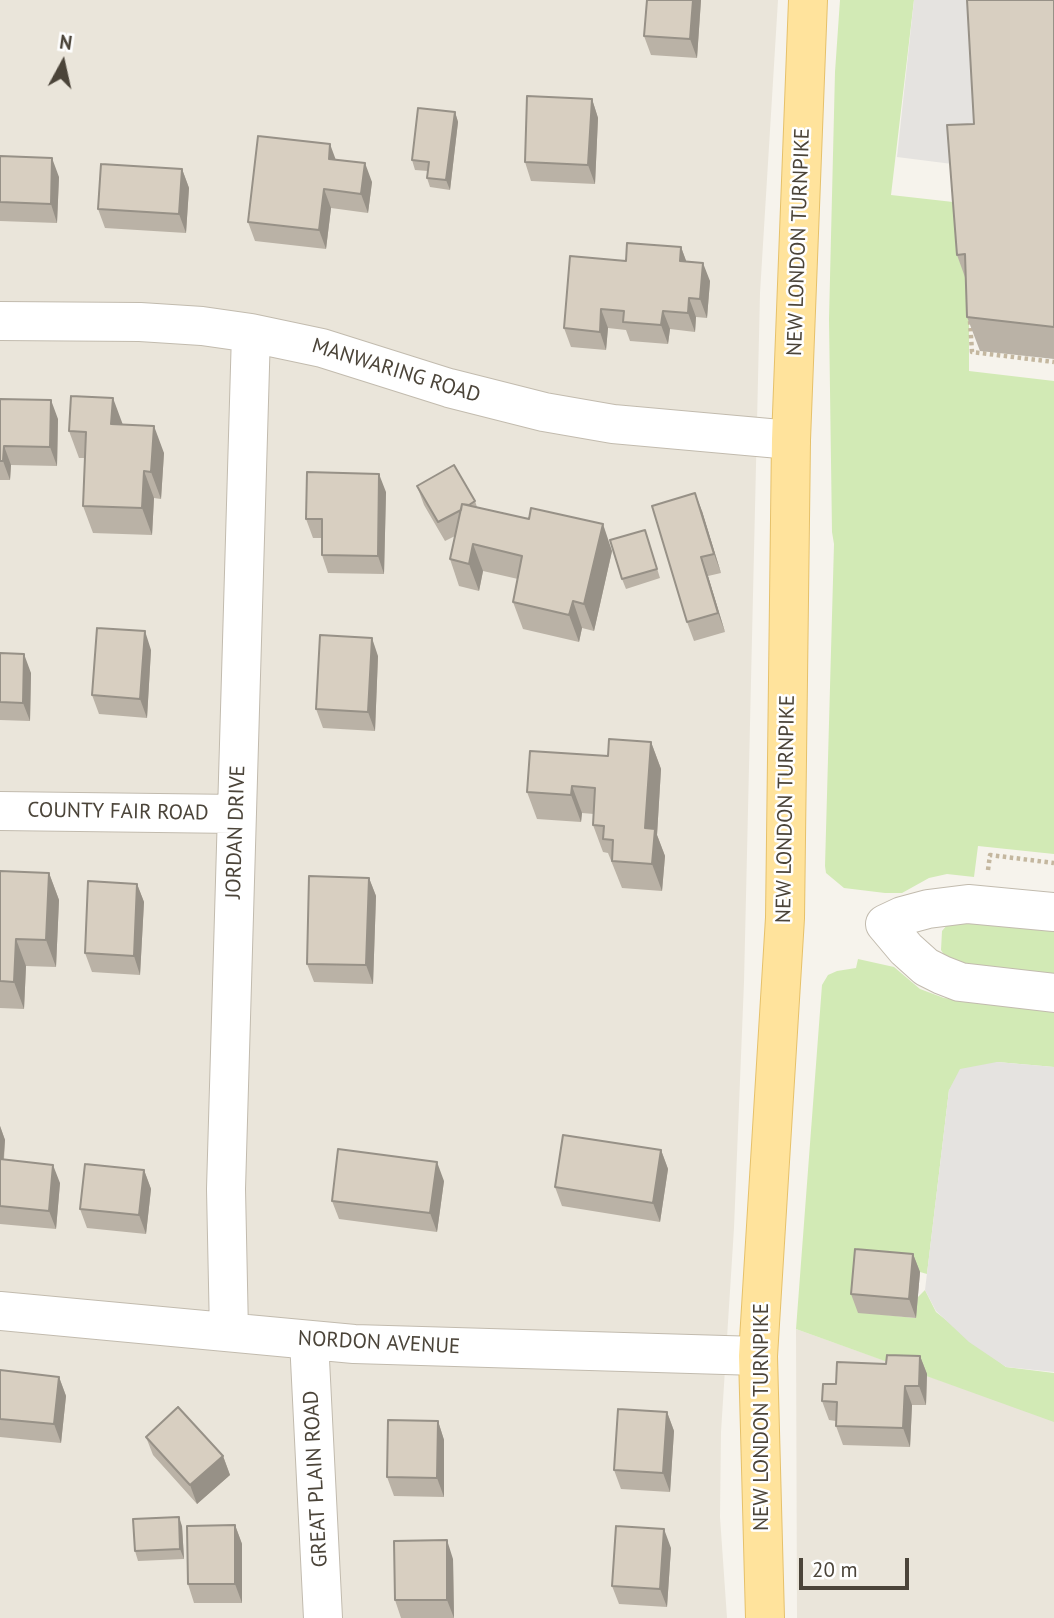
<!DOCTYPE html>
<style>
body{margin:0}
#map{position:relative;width:1054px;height:1618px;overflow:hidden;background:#f6f3ec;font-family:"PT Sans",sans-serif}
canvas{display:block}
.north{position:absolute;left:28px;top:28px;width:70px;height:70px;-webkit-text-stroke:5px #fff;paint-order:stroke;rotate:8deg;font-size:19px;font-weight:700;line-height:28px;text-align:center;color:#4b4439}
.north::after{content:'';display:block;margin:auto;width:24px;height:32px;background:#4b4439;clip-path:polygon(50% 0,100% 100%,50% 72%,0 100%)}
.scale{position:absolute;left:799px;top:1558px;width:110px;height:32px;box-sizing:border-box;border:4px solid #4b4439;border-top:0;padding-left:9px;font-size:21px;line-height:24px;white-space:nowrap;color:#4b4439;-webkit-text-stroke:5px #fff;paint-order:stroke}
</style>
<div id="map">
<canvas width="1054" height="1618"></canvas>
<div class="north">N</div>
<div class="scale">20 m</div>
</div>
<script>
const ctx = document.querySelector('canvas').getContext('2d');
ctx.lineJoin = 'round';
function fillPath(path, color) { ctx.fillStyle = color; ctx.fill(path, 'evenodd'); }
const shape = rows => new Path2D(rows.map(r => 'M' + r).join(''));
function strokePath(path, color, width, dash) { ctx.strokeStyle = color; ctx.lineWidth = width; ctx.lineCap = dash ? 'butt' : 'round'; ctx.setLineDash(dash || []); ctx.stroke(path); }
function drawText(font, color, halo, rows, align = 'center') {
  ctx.font = font + ' "PT Sans",sans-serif'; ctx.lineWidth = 5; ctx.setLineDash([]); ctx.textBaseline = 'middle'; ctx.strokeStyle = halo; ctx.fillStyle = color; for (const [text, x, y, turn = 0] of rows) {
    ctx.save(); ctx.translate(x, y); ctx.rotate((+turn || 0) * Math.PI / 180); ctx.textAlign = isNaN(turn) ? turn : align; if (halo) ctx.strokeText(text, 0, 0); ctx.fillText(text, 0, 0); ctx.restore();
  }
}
fillPath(shape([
 [0,0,778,0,760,293,744,982,734,1228,721,1432,720,1517,727,1618,0,1618],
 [796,1329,1054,1421,1054,1618,797,1618]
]), '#eae5da');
fillPath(shape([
 [840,0,914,0,891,195,962,203,969,289,969,371,1054,381,1054,854,978,846,974,877,947,874,929,878,902,893,885,893,844,888,826,873,825,866,834,544,832,532,829,319,835,72],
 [952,919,1054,925,1054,978,963,969,946,958,941,950,942,931],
 [858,959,894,967,920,989,944,998,1054,1010,1054,1067,997,1062,949,1090,927,1274,920,1272,858,1312,915,1318,917,1298,925,1290,936,1312,1006,1367,1054,1373,1054,1422,796,1329,822,985,828,975,837,971,856,968]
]), '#d2eab5');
fillPath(shape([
 [914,0,970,0,979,158,960,165,897,157],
 [997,1062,1054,1067,1054,1372,1006,1367,969,1342,936,1311,925,1290,949,1090,960,1069]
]), '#e5e3e0');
const minor = shape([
 [0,321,140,322,202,326,251,333,322,348,449,388,544,412,613,424,791,440],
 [0,811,237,814],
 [1054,912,968,904,928,909,902,916,885,924,906,949,926,967,942,975,960,982,1054,993],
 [0,1311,354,1344,758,1356],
 [229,1332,226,1189,251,333],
 [309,1340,323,1618]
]);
const major = shape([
 [765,1618,758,1356,785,918,791,440,808,0]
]);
strokePath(minor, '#c2bbae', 40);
strokePath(major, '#e6c16a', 40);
strokePath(shape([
 [970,321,972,352,1054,362],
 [988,870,990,855,1054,863]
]), '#c4b79f', 4.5, [3.5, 3.5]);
strokePath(minor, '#fff', 38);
strokePath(major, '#ffe39c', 38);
fillPath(shape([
 [701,0,697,58,651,55,644,36],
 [1054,0,1054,359,980,351,967,317,966,280,957,255,974,124],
 [592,99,598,118,595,184,531,181,525,162],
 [455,112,458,122,450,190,430,187,427,178,428,171,415,170,412,160],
 [0,156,59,177,57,223,0,221],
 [336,160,372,182,368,213,331,208,326,249,255,241,248,222],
 [182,169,189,188,186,233,105,228,98,209],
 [681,247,686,261,710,281,707,318,696,317,695,332,670,329,668,344,630,341,626,330,608,328,606,350,571,347,564,328,626,261],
 [0,399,58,419,57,466,11,465,10,480,0,480],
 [122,424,164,453,161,499,154,498,152,535,93,533,83,506,85,458,79,458,69,431],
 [417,486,475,501,477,507,612,551,594,631,582,628,579,642,523,629,513,602,518,579,483,571,479,591,459,586,450,559,455,536,445,541,424,505],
 [386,492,384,574,328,573,322,555,322,538,313,538,306,519],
 [702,511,721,573,708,576,725,632,694,641,687,622],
 [645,530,660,578,626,589,622,579],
 [151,650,147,718,99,714,92,695],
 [0,653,31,673,30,721,0,720],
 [378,656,375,731,323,728,316,709],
 [651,742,661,769,657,835,665,856,662,891,622,888,608,853,603,852,593,825,594,814,582,813,581,822,537,819,527,792,608,756],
 [0,871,49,873,59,900,56,967,26,966,24,1009,0,1008],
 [369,878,376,896,373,984,314,982,307,964],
 [137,884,144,902,140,975,92,972,85,953],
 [0,1126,5,1140,4,1160,60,1183,56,1229,0,1224],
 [661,1150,668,1169,660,1222,562,1206,555,1187],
 [144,1170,151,1189,146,1234,87,1228,80,1209],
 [444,1181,437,1232,339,1219,332,1201],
 [913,1254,920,1272,916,1318,858,1313,851,1294],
 [920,1356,927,1374,926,1405,912,1405,910,1447,843,1445,836,1426,836,1421,829,1420,822,1401,836,1384,886,1364],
 [0,1370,59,1377,66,1396,61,1443,0,1437],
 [667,1412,674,1431,670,1492,621,1489,614,1470],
 [438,1421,444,1440,444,1497,394,1496,387,1477],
 [146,1437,223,1456,230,1475,197,1504,153,1455],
 [235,1525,242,1544,242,1603,194,1603,188,1584],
 [182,1526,184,1559,138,1561,135,1551],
 [671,1548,667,1607,619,1604,612,1586],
 [453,1559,454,1618,401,1618,395,1600]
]), '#bab2a6');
fillPath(shape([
 [693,0,701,0,697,58,690,39],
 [592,99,598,118,595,184,588,165],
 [455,112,458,122,450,190,446,180],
 [330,144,337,163,329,159],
 [52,158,59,177,57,223,51,204],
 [365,163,372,182,368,213,361,194],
 [182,169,189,188,186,233,179,214],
 [324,189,331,208,326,249,319,230],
 [681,247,688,266,680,261],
 [703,263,710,281,707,318,700,299],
 [689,298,696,317,695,332,688,313],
 [601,309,608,328,606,350,600,332],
 [663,311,670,329,668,344,661,325],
 [113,398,123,425,111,424],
 [51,400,58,419,57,466,50,447],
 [154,426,164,453,161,499,151,472],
 [4,446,11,465,10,480,3,461],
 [144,471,154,498,152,535,142,508],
 [379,474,386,492,384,574,378,556],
 [695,493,702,511,721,573,714,554],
 [603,524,612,551,594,631,584,604],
 [473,544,483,571,479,591,469,564],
 [701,557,708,576,725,632,718,613],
 [573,601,582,628,579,642,569,615],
 [145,631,151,650,147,718,140,699],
 [372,638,378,656,375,731,368,712],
 [24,654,31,673,30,721,23,703],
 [651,742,661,769,657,835,665,856,662,891,652,864,645,828],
 [572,786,582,813,581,822,571,795],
 [49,873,59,900,56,967,46,940],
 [369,878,376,896,373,984,366,965],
 [137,884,144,902,140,975,134,956],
 [16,939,26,966,24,1009,14,982],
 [0,1126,5,1140,2,1178,0,1172],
 [661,1150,668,1169,660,1222,653,1203],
 [437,1162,444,1181,437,1232,430,1213],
 [53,1165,60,1183,56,1229,49,1211],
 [144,1170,151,1189,146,1234,139,1215],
 [913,1254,920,1272,916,1318,909,1299],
 [920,1356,927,1374,926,1405,919,1386],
 [59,1377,66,1396,61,1443,54,1424],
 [905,1386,912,1405,910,1447,903,1428],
 [667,1412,674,1431,670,1492,663,1473],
 [438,1421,444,1440,444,1497,437,1478],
 [223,1456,230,1475,197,1504,190,1485],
 [179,1517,182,1526,184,1559,180,1549],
 [235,1525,242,1544,242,1603,235,1584],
 [664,1529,671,1548,667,1607,660,1589],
 [447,1540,453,1559,454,1618,447,1600]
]), '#979187');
const building = shape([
 [647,0,693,0,690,39,644,36,647,0],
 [967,0,1054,0,1054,327,967,317,965,254,957,255,947,125,974,124,967,0],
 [527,96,592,99,588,165,525,162,527,96],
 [418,108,455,112,446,180,427,178,429,162,412,160,418,108],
 [258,136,330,144,329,159,365,163,361,194,324,189,319,230,248,222,258,136],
 [0,156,52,158,51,204,0,202,0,156],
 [101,164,182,169,179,214,98,209,101,164],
 [627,243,681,247,680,261,703,263,700,299,689,298,688,313,663,311,661,325,623,322,624,311,601,309,600,332,564,328,570,256,626,261,627,243],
 [71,396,113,398,111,424,154,426,151,472,144,471,142,508,83,506,86,432,69,431,71,396],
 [0,399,51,400,50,447,4,446,3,461,0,461,0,399],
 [454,465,475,501,469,505,462,504,461,510,438,522,417,486,454,465],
 [307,472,379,474,378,556,322,555,322,519,306,519,307,472],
 [695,493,714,554,701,557,718,613,687,622,652,506,695,493],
 [462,504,529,519,531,508,603,524,584,604,573,601,569,615,513,602,522,556,473,544,469,564,450,559,462,504],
 [645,530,657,569,622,579,610,540,645,530],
 [97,628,145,631,140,699,92,695,97,628],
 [320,635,372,638,368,712,316,709,320,635],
 [0,653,24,654,23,703,0,702,0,653],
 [609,739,651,742,645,828,655,829,652,864,612,861,613,840,603,839,604,826,593,825,595,788,572,786,571,795,527,792,530,751,608,756,609,739],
 [0,871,49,873,46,940,16,939,14,982,0,981,0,871],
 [309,876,369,878,366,965,307,964,309,876],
 [88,881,137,884,134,956,85,953,88,881],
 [563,1135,661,1150,653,1203,555,1187,563,1135],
 [338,1149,437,1162,430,1213,332,1201,338,1149],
 [0,1159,53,1165,49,1211,0,1206,0,1159],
 [85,1164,144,1170,139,1215,80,1209,85,1164],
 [855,1249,913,1254,909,1299,851,1294,855,1249],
 [887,1355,920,1356,919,1386,905,1386,903,1428,836,1426,837,1402,822,1401,823,1384,836,1384,837,1362,886,1364,887,1355],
 [0,1370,59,1377,54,1424,0,1419,0,1370],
 [178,1407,223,1456,190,1485,146,1437,178,1407],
 [618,1409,667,1412,663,1473,614,1470,618,1409],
 [388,1420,438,1421,437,1478,387,1477,388,1420],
 [179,1517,180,1549,135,1551,133,1519,179,1517],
 [235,1525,235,1584,188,1584,187,1526,235,1525],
 [616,1526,664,1529,660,1589,612,1586,616,1526],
 [447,1540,447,1600,395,1600,394,1541,447,1540]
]);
fillPath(building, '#d8cfc1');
strokePath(building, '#979187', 2);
drawText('21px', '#4b4439', '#fff', [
 ["NEW LONDON TURNPIKE",799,242,-88],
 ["MANWARING ROAD",396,371,17],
 ["NEW LONDON TURNPIKE",786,809,-89],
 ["COUNTY FAIR ROAD",118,812,1],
 ["JORDAN DRIVE",236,832,-88],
 ["NORDON AVENUE",379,1343,3],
 ["NEW LONDON TURNPIKE",762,1417,-90],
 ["GREAT PLAIN ROAD",316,1479,-93]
]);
</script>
